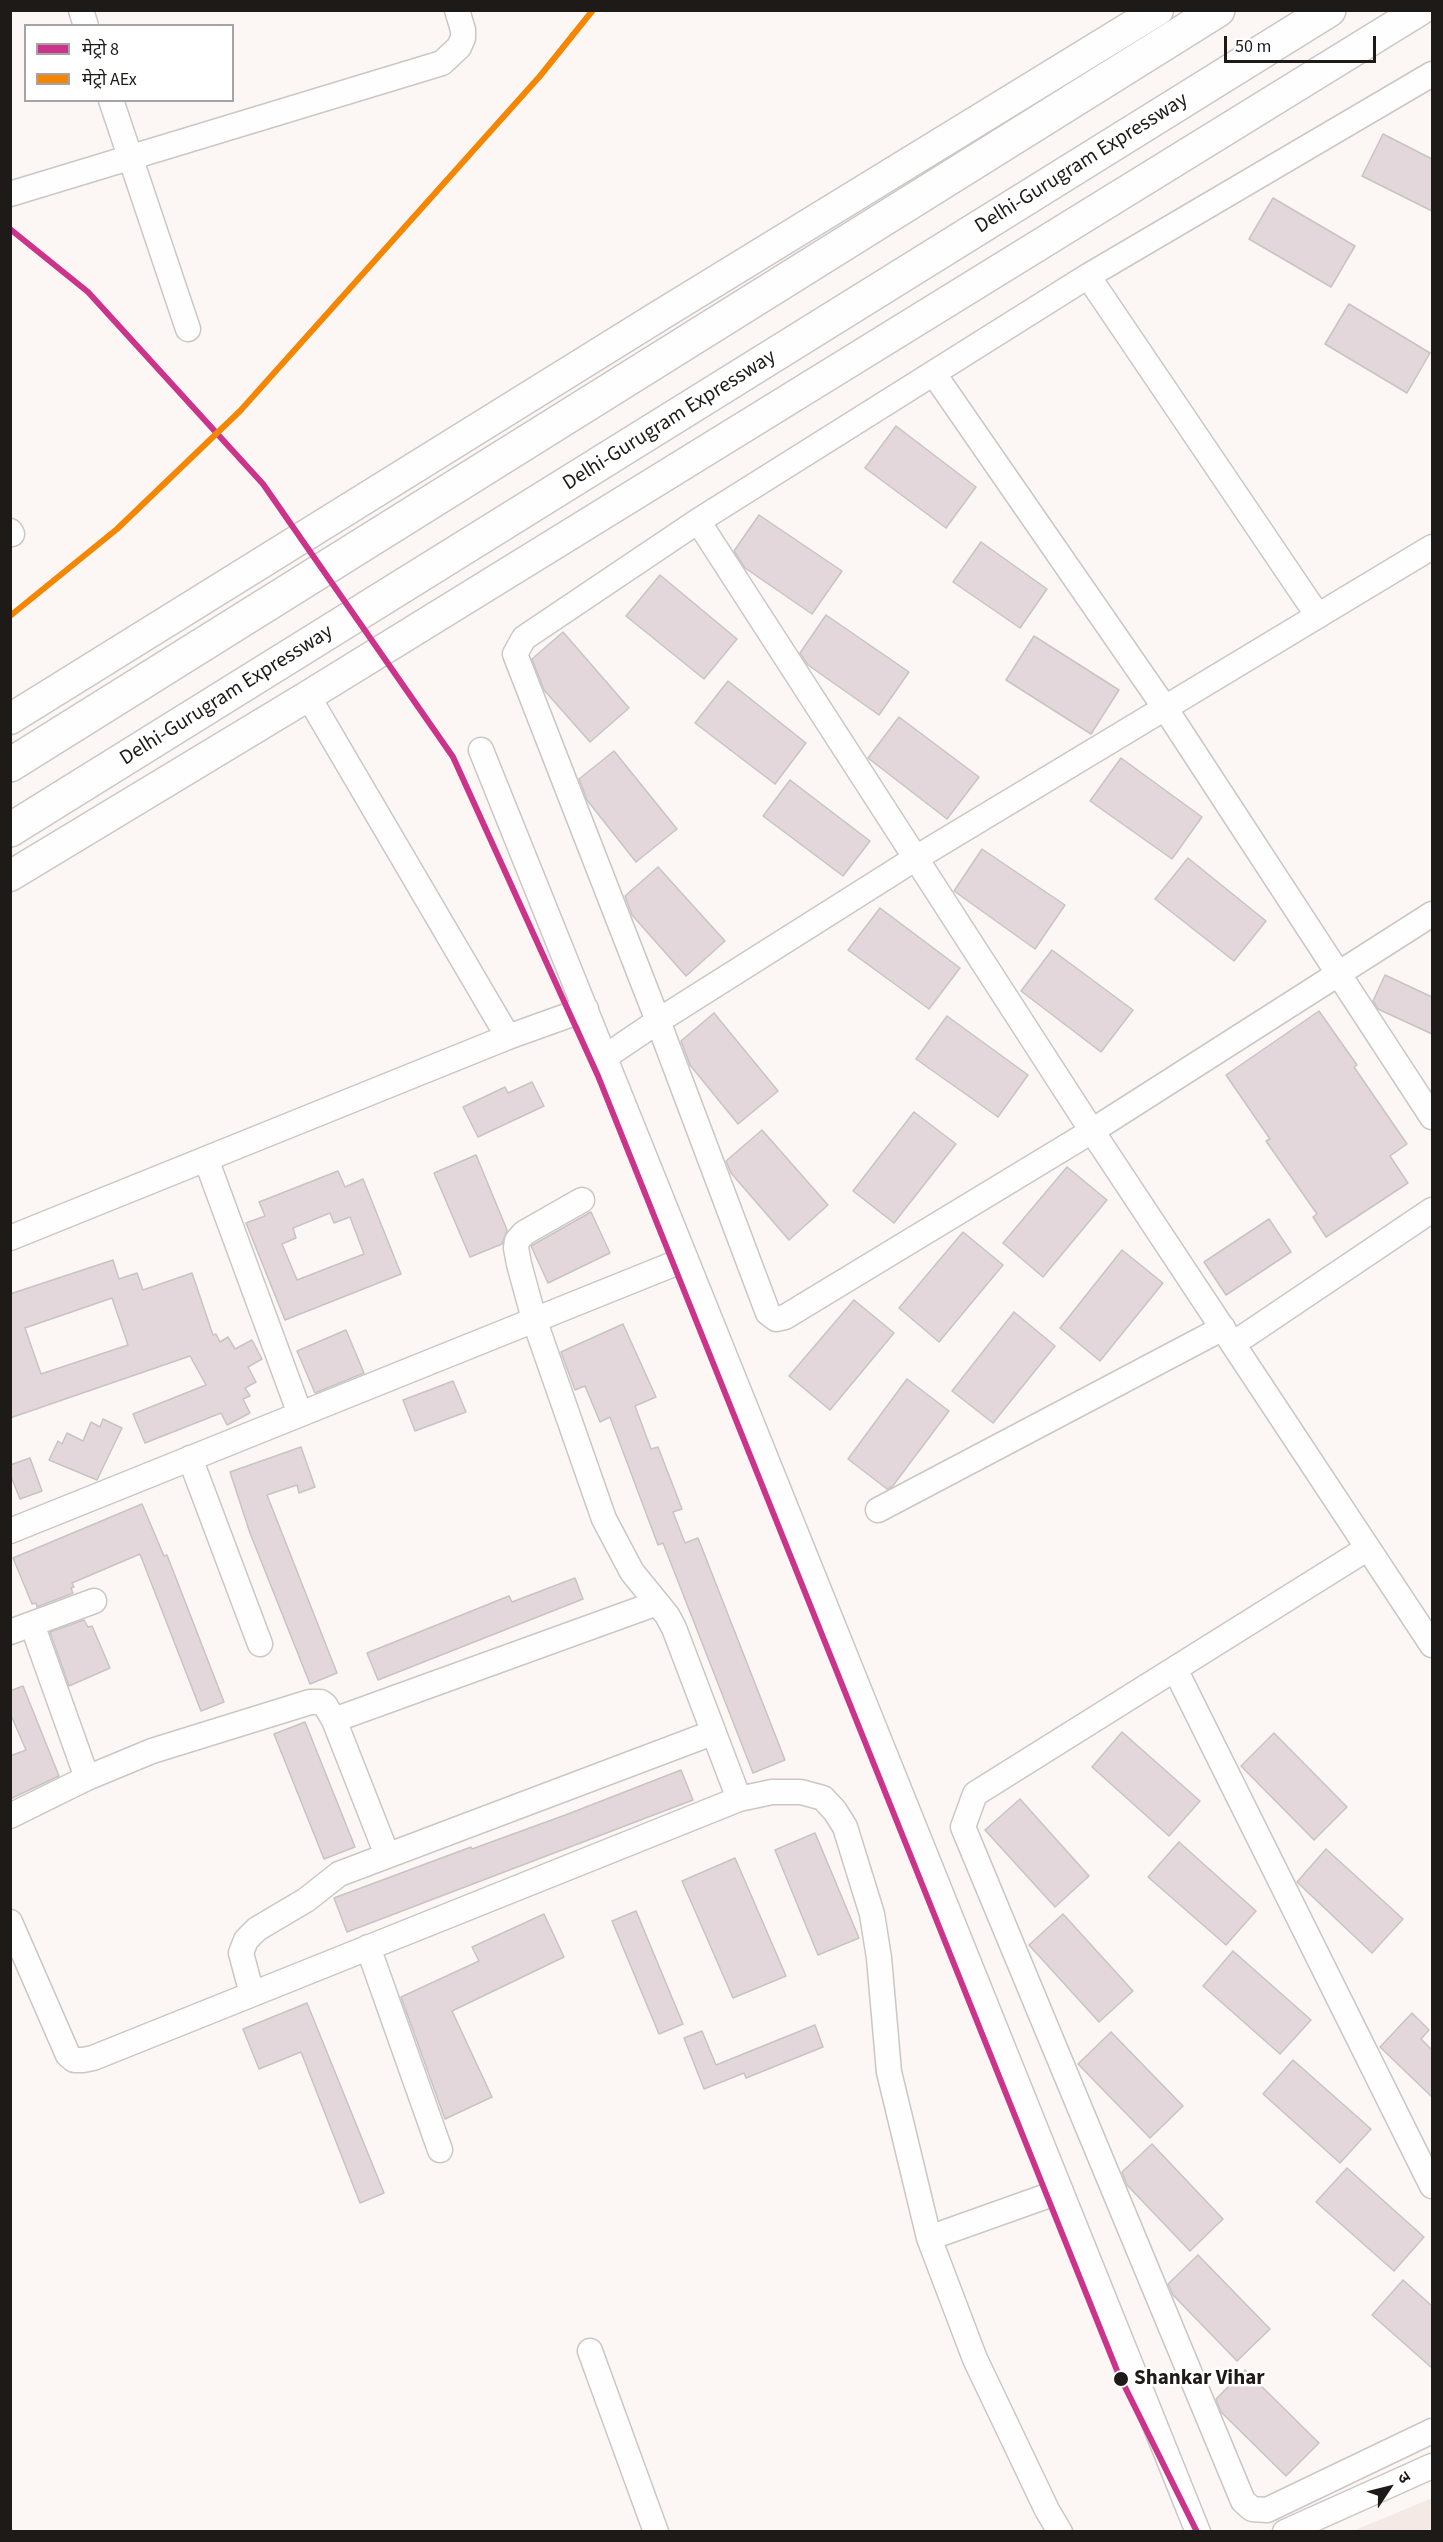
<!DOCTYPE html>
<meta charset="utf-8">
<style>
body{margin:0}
#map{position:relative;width:1443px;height:2542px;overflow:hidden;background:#fcf7f5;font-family:"Source Sans 3","Noto Sans Devanagari",sans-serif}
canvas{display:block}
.frame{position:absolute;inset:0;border:12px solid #1d1a18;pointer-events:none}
.legend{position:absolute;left:24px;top:24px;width:210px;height:78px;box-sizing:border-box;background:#fff;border:2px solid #a5a3a3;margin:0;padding:8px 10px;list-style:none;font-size:18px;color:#1d1a18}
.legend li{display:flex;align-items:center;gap:12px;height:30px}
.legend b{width:30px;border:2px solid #a5a3a3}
.north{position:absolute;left:1359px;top:2458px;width:60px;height:60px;-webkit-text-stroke:4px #fff;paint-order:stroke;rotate:55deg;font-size:16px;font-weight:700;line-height:24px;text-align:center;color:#1d1a18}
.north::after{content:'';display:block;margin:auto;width:21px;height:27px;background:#1d1a18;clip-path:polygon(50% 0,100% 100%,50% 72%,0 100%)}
.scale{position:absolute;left:1224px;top:36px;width:152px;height:27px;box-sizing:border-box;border:3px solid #1d1a18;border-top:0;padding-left:8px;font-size:18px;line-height:21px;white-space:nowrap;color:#1d1a18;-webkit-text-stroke:4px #fff;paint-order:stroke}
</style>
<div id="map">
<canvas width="1443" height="2542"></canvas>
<div class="frame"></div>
<ul class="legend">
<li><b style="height:8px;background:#cc338b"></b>मेट्रो 8</li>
<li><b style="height:8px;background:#f48601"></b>मेट्रो AEx</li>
</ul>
<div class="north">उ</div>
<div class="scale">50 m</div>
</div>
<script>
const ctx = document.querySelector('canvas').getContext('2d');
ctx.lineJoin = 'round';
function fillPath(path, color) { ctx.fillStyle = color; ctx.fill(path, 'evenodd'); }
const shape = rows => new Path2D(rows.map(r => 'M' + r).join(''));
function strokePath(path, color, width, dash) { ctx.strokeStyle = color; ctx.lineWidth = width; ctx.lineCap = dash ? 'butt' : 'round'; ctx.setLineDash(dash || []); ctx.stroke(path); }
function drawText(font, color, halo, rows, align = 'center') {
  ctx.font = font + ' "Source Sans 3",sans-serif'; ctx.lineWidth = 5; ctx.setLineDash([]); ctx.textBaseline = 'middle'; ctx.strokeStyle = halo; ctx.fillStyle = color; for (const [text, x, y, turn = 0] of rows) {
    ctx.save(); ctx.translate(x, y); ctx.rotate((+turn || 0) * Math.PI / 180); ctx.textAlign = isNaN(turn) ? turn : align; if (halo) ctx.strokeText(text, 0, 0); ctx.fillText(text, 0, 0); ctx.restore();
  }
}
fillPath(shape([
 [1432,2498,1432,2531,1353,2531]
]), '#f4e9e4');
const building = shape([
 [1383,134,1432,159,1432,211,1362,176,1383,134],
 [1273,198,1355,246,1331,287,1249,239,1273,198],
 [1349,304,1430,353,1407,393,1325,344,1349,304],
 [896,426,976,487,946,528,865,468,896,426],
 [759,515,842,571,812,614,745,568,734,551,759,515],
 [981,542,1047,589,1020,628,953,582,981,542],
 [660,575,737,639,704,679,626,616,660,575],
 [826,615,909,672,879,715,808,665,800,653,826,615],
 [563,632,629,708,590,742,544,690,532,659,563,632],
 [1034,636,1119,690,1091,734,1006,680,1034,636],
 [728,681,806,743,775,784,695,723,728,681],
 [899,717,979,777,947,819,868,758,899,717],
 [614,751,677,829,636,862,587,800,579,779,614,751],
 [1121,758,1202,817,1172,859,1090,801,1121,758],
 [790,780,870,841,843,876,763,816,790,780],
 [982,849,1065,905,1035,949,954,891,982,849],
 [1188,858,1266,921,1234,961,1155,899,1188,858],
 [658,867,725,941,686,976,632,915,625,896,658,867],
 [880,908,960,968,929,1009,848,950,880,908],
 [1052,950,1133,1010,1101,1052,1021,991,1052,950],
 [1385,975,1432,997,1432,1034,1378,1009,1373,1001,1385,975],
 [1319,1011,1357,1065,1354,1067,1407,1144,1390,1156,1408,1183,1326,1237,1313,1217,1317,1214,1266,1141,1270,1139,1226,1075,1319,1011],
 [714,1013,778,1091,738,1124,690,1065,681,1041,714,1013],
 [947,1016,1028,1075,998,1117,916,1059,947,1016],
 [532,1082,544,1106,478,1137,463,1107,505,1087,508,1093,532,1082],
 [914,1112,956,1144,894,1223,853,1191,914,1112],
 [762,1130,828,1205,789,1240,731,1173,726,1161,762,1130],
 [476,1155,507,1230,502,1244,470,1257,434,1173,476,1155],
 [1067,1167,1107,1200,1043,1277,1003,1243,1067,1167],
 [338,1171,345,1187,363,1179,401,1274,285,1320,246,1223,265,1216,259,1202,338,1171],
 [330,1213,334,1223,350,1217,364,1254,297,1280,282,1244,296,1238,293,1228,330,1213],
 [591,1212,610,1253,548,1283,531,1246,591,1212],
 [1269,1219,1291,1252,1226,1295,1204,1262,1269,1219],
 [963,1232,1003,1265,939,1342,899,1308,963,1232],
 [1122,1250,1163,1283,1100,1361,1060,1328,1122,1250],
 [113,1260,119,1279,137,1273,143,1290,192,1273,213,1335,216,1334,220,1342,228,1337,235,1349,252,1340,262,1359,248,1367,256,1382,245,1388,250,1396,243,1399,250,1413,227,1425,221,1413,145,1443,133,1414,206,1385,190,1356,10,1418,10,1294,113,1260],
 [112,1298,128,1345,41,1374,25,1328,112,1298],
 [854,1300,894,1333,830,1410,789,1376,854,1300],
 [1014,1312,1055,1346,993,1423,952,1391,1014,1312],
 [623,1324,656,1397,635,1406,651,1449,658,1447,682,1509,673,1512,685,1543,698,1538,785,1760,753,1773,663,1543,658,1545,610,1417,600,1422,585,1386,575,1390,561,1352,623,1324],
 [346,1330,364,1373,315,1393,297,1351,346,1330],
 [907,1379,949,1411,892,1487,887,1489,848,1459,907,1379],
 [453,1381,466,1412,415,1431,403,1400,453,1381],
 [103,1419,122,1428,97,1480,49,1460,58,1441,62,1444,67,1433,83,1441,91,1422,100,1427,103,1419],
 [301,1447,315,1487,299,1493,297,1485,267,1495,337,1673,310,1684,250,1533,230,1472,301,1447],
 [30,1458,42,1491,20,1499,10,1474,10,1465,30,1458],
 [142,1504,164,1556,167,1555,224,1702,201,1711,140,1554,72,1583,74,1587,71,1588,73,1593,37,1607,36,1603,32,1604,13,1558,142,1504],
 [575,1578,583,1599,378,1680,367,1653,509,1596,512,1602,575,1578],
 [84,1620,88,1627,92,1626,110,1668,69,1686,50,1632,84,1620],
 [23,1686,59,1776,10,1799,10,1756,26,1750,10,1713,10,1691,23,1686],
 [305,1722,355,1847,324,1859,274,1734,305,1722],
 [1122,1732,1200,1801,1169,1836,1092,1767,1122,1732],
 [1274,1733,1347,1807,1314,1840,1241,1766,1274,1733],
 [681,1770,693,1800,347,1932,334,1898,471,1847,472,1849,568,1814,681,1770],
 [1020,1799,1089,1876,1055,1907,985,1830,1020,1799],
 [815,1833,859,1938,818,1955,775,1850,815,1833],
 [1179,1842,1256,1911,1226,1945,1148,1877,1179,1842],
 [1326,1849,1403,1919,1372,1953,1297,1882,1326,1849],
 [735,1858,786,1976,733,1998,682,1881,735,1858],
 [636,1911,683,2024,659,2034,612,1921,636,1911],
 [544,1914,564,1957,452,2011,492,2097,445,2119,401,1997,479,1961,472,1947,544,1914],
 [1063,1914,1133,1991,1099,2022,1029,1945,1063,1914],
 [1233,1951,1311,2020,1280,2054,1203,1986,1233,1951],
 [307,2003,384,2193,360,2203,301,2052,259,2069,243,2029,307,2003],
 [1412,2013,1429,2030,1421,2039,1432,2050,1432,2097,1380,2047,1412,2013],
 [815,2025,823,2047,746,2078,744,2073,704,2089,684,2038,702,2031,716,2065,815,2025],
 [1111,2032,1183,2106,1150,2138,1078,2064,1111,2032],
 [1293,2060,1371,2129,1340,2163,1263,2094,1293,2060],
 [1152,2144,1223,2219,1190,2251,1127,2185,1122,2172,1152,2144],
 [1347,2168,1424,2237,1394,2271,1316,2202,1347,2168],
 [1198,2255,1270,2329,1237,2361,1173,2295,1168,2284,1198,2255],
 [1403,2280,1432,2306,1432,2368,1372,2315,1403,2280],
 [1245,2370,1319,2443,1286,2476,1221,2412,1216,2399,1245,2370]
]);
fillPath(building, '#e3d7db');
strokePath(building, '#c8c4c4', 1.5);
const minor = shape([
 [81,10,86,26],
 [1432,74,1088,276,698,521,524,638,515,654,658,1021,768,1313,776,1319,785,1317,1092,1131,1432,914],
 [111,100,188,329],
 [10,194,442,63,459,47,463,38,463,30,457,10],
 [1088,276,1318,616],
 [934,374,1165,708,1432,1117],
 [698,521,1092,1131,1233,1344],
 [10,531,12,534],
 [308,696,508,1037],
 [481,750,1198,2532],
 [605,1057,658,1021,916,858,1432,547],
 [206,1159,300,1414],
 [582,1200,524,1233,517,1241,516,1248,519,1264,534,1319,604,1519,632,1572,667,1615,674,1628,739,1799],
 [1432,1210,1233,1344,1432,1645],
 [10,1238,508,1037,586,1009],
 [190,1458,260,1644],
 [878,1510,1223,1328],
 [10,1531,686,1259],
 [1368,1548,975,1794,963,1827,1243,2501,1252,2509,1267,2510,1432,2431],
 [32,1624,87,1778],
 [10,1632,94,1601],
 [1175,1669,1432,2186],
 [334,1720,657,1603],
 [10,1816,87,1778,152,1751,310,1702,321,1702,325,1705,334,1720,387,1855],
 [10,1922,68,2055,74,2060,83,2060,93,2058,739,1799,772,1792,801,1792,823,1798,835,1811,845,1827,872,1914,879,1958,889,2072,929,2238,975,2359,1047,2510,1060,2532],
 [368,1947,440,2150],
 [252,1994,241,1953,246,1940,257,1929,306,1900,339,1874,712,1733],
 [929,2238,1061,2191],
 [590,2351,656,2532],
 [1285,2532,1432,2466]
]);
const major = shape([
 [10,719,654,319,1158,10],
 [10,876,308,696,1420,10]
]);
const highway = shape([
 [10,765,1218,10],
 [10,830,1329,10]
]);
strokePath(minor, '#cbc7c5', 27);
strokePath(major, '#cbc7c5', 33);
strokePath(highway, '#cbc7c5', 36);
strokePath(shape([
 [10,2529,12,2532]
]), '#d5d3d2', 4, [6, 3]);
strokePath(minor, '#fffefe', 24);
strokePath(major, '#fffefe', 30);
strokePath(highway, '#fffefe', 33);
strokePath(shape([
 [10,229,88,292,263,484,453,757,598,1076,1118,2373,1197,2532]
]), '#cc338b', 6);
strokePath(shape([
 [10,616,117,529,240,411,540,76,593,10]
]), '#f48601', 6);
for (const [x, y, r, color] of [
 [1121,2379,8,"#1d1a18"]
]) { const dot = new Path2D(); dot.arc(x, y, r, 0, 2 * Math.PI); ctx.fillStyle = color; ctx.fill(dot); strokePath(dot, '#fff', 2); }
drawText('21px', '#1d1a18', '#fff', [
 ["Delhi-Gurugram Expressway",1082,164,-32],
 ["Delhi-Gurugram Expressway",670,421,-32],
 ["Delhi-Gurugram Expressway",227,696,-32]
]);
drawText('bold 21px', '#1d1a18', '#fff', [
 ["Shankar Vihar",1134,2379]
], 'left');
</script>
